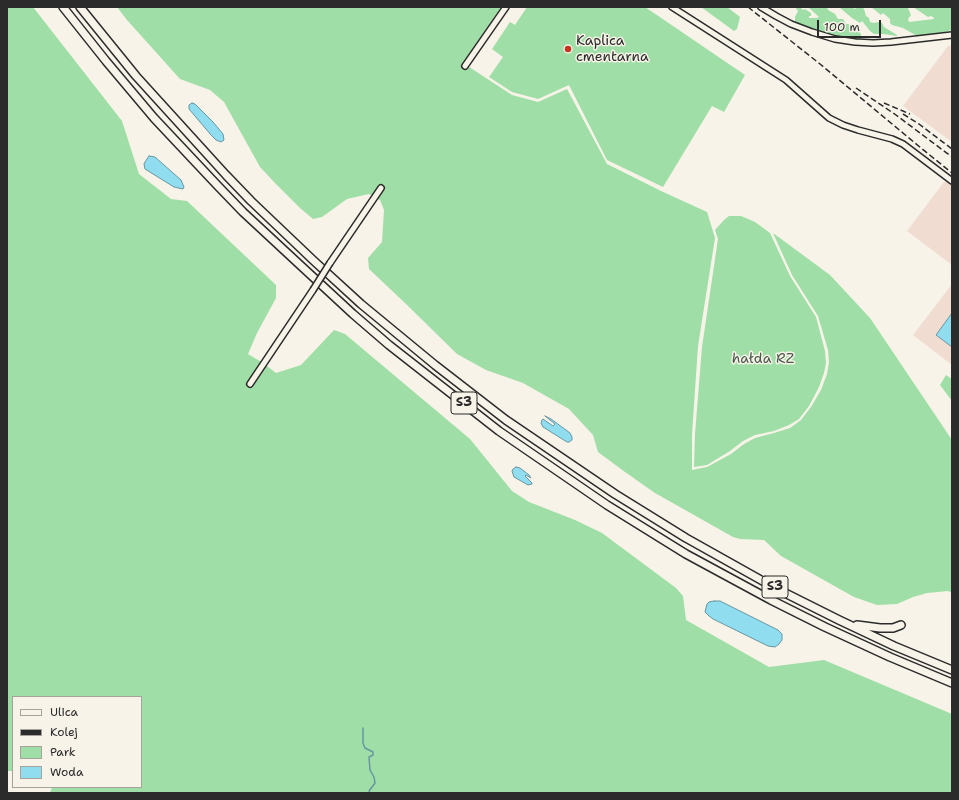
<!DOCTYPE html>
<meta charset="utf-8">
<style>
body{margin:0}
#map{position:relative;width:959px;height:800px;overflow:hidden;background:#f7f3e8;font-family:"Shantell Sans",sans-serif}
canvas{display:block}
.frame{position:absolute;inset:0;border:8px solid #2b2b2b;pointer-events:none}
.legend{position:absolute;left:12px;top:696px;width:130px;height:92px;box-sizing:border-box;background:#f7f3e8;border:1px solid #a5a39c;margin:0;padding:5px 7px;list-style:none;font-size:12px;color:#2b2b2b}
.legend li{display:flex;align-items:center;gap:8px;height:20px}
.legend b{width:20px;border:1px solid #a5a39c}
.scale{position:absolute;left:817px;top:20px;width:64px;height:18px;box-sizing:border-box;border:2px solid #2b2b2b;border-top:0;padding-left:5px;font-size:12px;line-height:14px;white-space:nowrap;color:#2b2b2b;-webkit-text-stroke:3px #f7f3e8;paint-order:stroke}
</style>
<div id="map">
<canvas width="959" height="800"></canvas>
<div class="frame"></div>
<ul class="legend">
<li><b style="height:5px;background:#f7f3e8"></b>Ulica</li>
<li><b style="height:5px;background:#2b2b2b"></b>Kolej</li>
<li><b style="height:11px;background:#9fdea6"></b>Park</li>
<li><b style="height:11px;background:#8fddef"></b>Woda</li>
</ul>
<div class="scale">100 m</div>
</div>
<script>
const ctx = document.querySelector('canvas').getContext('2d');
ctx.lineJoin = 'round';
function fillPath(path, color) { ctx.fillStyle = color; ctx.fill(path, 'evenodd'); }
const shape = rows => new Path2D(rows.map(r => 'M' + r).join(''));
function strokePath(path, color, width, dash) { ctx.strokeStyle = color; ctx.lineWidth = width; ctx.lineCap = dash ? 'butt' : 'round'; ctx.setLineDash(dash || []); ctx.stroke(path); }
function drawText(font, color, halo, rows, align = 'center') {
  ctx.font = font + ' "Shantell Sans",sans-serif'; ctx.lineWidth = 3; ctx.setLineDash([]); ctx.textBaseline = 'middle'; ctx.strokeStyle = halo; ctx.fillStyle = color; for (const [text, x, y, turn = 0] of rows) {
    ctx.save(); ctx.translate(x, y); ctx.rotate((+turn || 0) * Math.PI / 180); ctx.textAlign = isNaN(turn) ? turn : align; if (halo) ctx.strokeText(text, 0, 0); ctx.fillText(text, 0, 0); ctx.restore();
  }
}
fillPath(shape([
 [948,46,952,46,952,142,903,106],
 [944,182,948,182,952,186,952,265,907,231],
 [952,284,952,365,913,335]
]), '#f1dcd2');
fillPath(shape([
 [7,7,33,7,122,121,139,174,171,199,187,201,276,285,276,298,257,333,248,354,263,363,276,373,301,365,334,330,345,334,470,439,512,491,529,502,575,520,602,533,676,588,683,596,686,620,769,667,824,660,952,714,952,793,50,793,52,787,141,787,141,697,13,697,13,771,7,771],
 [117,7,501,7,463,63,512,95,538,102,567,89,607,164,661,191,707,212,715,238,698,346,692,434,692,470,707,467,731,454,744,444,755,438,774,433,790,428,801,420,811,407,821,390,827,374,829,362,828,350,818,316,792,275,773,233,830,275,870,318,952,440,952,593,948,591,927,593,913,597,897,604,877,605,854,597,781,556,764,540,740,539,733,537,655,493,625,472,598,452,593,435,569,409,523,383,486,370,457,354,405,303,369,269,368,258,382,242,384,210,380,200,369,194,347,199,322,217,313,219,300,208,275,183,260,167,224,102,210,90,180,79,127,20],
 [527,7,645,7,745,75,724,112,712,106,663,187,607,160,569,85,538,99,512,92,489,77,503,57,492,49,510,22,515,25],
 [701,7,727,7,740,17,737,29,734,31],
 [795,7,800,7,803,10,805,9,811,13,811,16,809,16,809,18,817,18,819,17,808,7,827,7,828,10,835,14,838,19,843,19,846,24,850,24,853,30,858,30,861,34,861,40,851,39,819,32,795,24,795,17,798,11],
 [839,7,851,7,855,9,857,7,862,7,864,9,866,16,869,18,870,22,874,23,879,22,882,23,884,27,897,35,897,36,883,34,874,34,870,31,862,21,860,23,852,18],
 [871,7,907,7,908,8,911,15,908,19,909,22,934,19,934,18,931,16,928,17,913,7,952,7,952,30,945,32,919,37,903,28,892,25,890,23,890,19,883,13,881,15],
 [729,216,741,216,755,222,770,233,790,276,816,317,825,351,826,363,824,373,819,387,809,406,799,419,789,425,774,431,755,435,743,441,730,451,707,465,694,467,695,434,702,347,718,239,715,230,724,220],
 [946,375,952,379,952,401,940,385]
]), '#9fdea6');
const water = shape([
 [192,103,195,104,213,122,223,134,224,140,221,142,216,140,211,135,189,109,189,105,192,103],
 [149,156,155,157,181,180,184,187,183,189,174,187,145,169,144,164,145,162,149,156],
 [952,313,952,347,936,335,952,313],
 [545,416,551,419,570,433,572,437,572,440,569,442,567,442,543,427,541,423,542,420,543,419,553,426,555,424,545,416],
 [516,467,520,468,529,475,531,478,526,475,525,476,532,483,532,484,528,485,514,477,512,471,513,469,516,467],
 [714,601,720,601,778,630,782,634,782,640,779,644,775,647,768,646,713,619,709,616,705,612,707,604,709,602,714,601]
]);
fillPath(water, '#8fddef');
strokePath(water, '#6796a1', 1);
strokePath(shape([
 [363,728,363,743,365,748,373,752,373,755,369,757,370,770,374,777,375,783,369,791,370,793]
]), '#6796a1', 1.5);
const minor = shape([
 [672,7,786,80,829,118,843,125,858,130,892,139,903,144,952,181],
 [761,7,776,16,791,24,812,32,835,39,855,42,873,43,891,42,952,35],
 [465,66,506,7],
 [330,263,381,188],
 [250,384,313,290]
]);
const highway = shape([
 [63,7,106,61,154,118,217,185,243,212,299,264,353,314,389,345,499,431,607,505,686,554,771,600,825,627,890,657,952,683],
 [80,7,136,76,226,175,251,201,314,261,361,304,435,365,506,420,615,494,686,538,777,589,839,620,894,646,952,670],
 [857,625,880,628,893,628,901,625]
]);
strokePath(minor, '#2b2b2b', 8);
strokePath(highway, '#2b2b2b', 10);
strokePath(minor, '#f7f3e8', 5);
strokePath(highway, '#f7f3e8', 7);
strokePath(shape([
 [748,7,820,64,921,148,952,173],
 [856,88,896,115,952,157],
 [884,103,910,114],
 [903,114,919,124,952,149]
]), '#2b2b2b', 1.5, [6, 3]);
const minorBridge = shape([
 [313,290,330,263]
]);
strokePath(minorBridge, '#2b2b2b', 8, []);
strokePath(minorBridge, '#f7f3e8', 5);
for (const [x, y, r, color] of [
 [568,49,4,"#c8321e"]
]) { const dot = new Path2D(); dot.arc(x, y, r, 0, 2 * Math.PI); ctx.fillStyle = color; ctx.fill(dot); strokePath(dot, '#f7f3e8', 1.5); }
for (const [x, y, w] of [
 [464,403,26],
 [775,587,26]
]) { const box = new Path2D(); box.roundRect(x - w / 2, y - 11, w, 22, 3); ctx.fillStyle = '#f7f3e8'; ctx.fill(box); strokePath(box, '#2b2b2b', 1); }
drawText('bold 13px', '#2b2b2b', null, [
 ["S3",464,403],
 ["S3",775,587]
]);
drawText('14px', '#2b2b2b', '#f7f3e8', [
 ["Kaplica",576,41],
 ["cmentarna",576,57]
], 'left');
drawText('14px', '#48584a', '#f7f3e8', [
 ["hałda RZ",763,359]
]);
</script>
